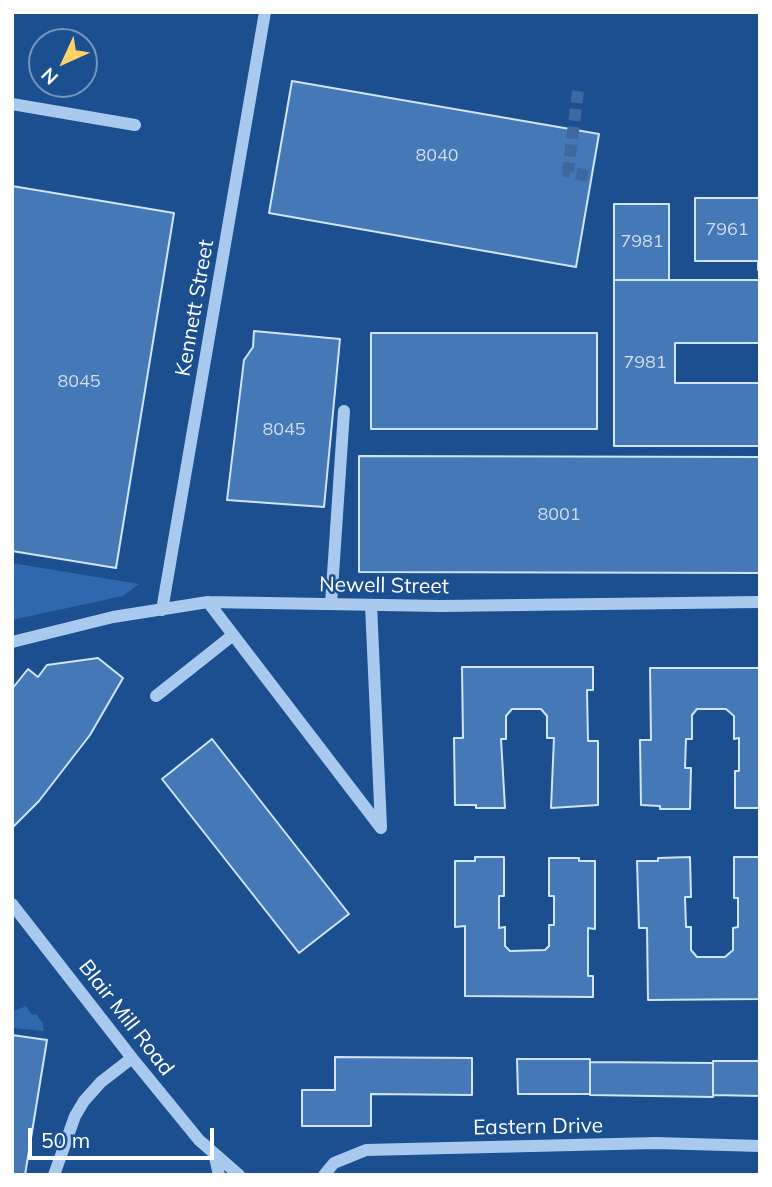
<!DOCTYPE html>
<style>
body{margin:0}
#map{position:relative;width:772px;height:1187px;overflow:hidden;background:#1b4f8f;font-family:Mulish,sans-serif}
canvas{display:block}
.frame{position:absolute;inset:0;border:14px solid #fff;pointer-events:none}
.north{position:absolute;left:28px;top:28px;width:70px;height:70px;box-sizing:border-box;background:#1b4f8f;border:2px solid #7695bc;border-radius:50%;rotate:225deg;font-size:19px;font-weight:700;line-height:28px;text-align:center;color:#fff}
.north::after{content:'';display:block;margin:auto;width:24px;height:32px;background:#ffd166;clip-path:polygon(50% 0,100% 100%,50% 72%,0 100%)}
.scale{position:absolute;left:28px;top:1128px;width:186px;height:32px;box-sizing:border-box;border:4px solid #fff;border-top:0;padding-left:9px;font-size:21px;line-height:24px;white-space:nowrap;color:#fff;-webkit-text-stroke:5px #1b4f8f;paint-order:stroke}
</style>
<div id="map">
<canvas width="772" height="1187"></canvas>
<div class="frame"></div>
<div class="north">N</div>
<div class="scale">50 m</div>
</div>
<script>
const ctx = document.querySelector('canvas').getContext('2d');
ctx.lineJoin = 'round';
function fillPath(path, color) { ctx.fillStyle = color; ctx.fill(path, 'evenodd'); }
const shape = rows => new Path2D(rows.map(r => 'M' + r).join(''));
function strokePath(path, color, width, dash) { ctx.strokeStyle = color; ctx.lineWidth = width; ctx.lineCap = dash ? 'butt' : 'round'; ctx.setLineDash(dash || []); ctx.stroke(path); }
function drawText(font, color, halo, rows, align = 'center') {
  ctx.font = font + ' Mulish,sans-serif'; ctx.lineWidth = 5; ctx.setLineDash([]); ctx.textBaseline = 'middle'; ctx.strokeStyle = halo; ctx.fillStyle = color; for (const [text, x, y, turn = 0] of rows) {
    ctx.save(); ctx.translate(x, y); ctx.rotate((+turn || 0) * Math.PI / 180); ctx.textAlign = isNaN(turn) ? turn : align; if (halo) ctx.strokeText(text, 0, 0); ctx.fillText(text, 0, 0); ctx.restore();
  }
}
fillPath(shape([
 [12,563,139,584,123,596,12,620],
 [26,1006,32,1015,36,1014,42,1022,44,1031,12,1028,12,1012]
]), '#2e69ad');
const building = shape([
 [292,81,599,134,576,267,269,213,292,81],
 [12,186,174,213,116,568,12,551,12,186],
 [695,198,760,198,760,270,758,270,758,261,695,261,695,198],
 [614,204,669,204,669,280,614,280,614,204],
 [614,280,760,280,760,343,675,343,675,383,760,383,760,446,614,446,614,280],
 [254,331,340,339,324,507,227,500,244,360,253,347,254,331],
 [371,333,597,333,597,429,371,429,371,333],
 [359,456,760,457,760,573,359,572,359,456],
 [98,658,123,678,90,735,39,801,12,828,12,689,28,669,38,677,47,665,98,658],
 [462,667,593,667,593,690,587,690,588,741,598,741,598,805,551,808,554,738,547,738,547,716,541,709,512,709,506,716,506,739,501,739,505,808,476,808,476,805,455,805,454,738,463,738,462,667],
 [650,668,760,668,760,808,735,808,735,771,739,771,739,738,734,739,734,716,726,709,697,709,692,715,692,739,686,739,685,768,691,768,690,809,660,809,660,806,641,805,640,740,651,740,650,668],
 [212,739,349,914,299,953,162,779,212,739],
 [475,857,504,857,504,896,499,896,499,928,505,927,505,946,510,951,545,950,549,946,549,925,554,925,554,896,549,896,549,858,579,858,579,861,595,861,595,929,588,928,588,976,593,976,593,997,465,996,465,926,455,927,455,861,475,861,475,857],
 [690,857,691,897,685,897,686,927,691,927,691,950,697,957,725,957,733,950,733,928,738,927,738,898,734,898,734,857,760,857,760,999,648,1000,647,928,639,928,637,861,658,861,658,858,690,857],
 [12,1035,47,1040,25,1175,12,1175,12,1035],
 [335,1057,472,1058,472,1095,371,1094,371,1126,302,1126,302,1090,335,1090,335,1057],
 [517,1059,590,1059,590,1094,518,1094,517,1059],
 [713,1061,760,1061,760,1096,713,1095,713,1061],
 [590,1062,713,1063,713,1097,590,1095,590,1062]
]);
fillPath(building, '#4478b7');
strokePath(building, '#cfe3fa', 2);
strokePath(shape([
 [578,91,568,172,592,177]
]), '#3d69a0', 12, [12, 6]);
strokePath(shape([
 [12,104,135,125],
 [208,602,381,828],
 [331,604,344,411],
 [371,605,381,827],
 [162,610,265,12],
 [12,642,113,617,208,602,441,606,760,602],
 [156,696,233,635],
 [12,904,132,1058,199,1140,239,1175],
 [214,1153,219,1175],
 [54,1175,75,1116,84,1101,101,1082,132,1058],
 [324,1175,334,1163,366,1150,656,1143,760,1146]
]), '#a9c9ee', 12);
drawText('18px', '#d0dded', null, [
 ["8040",437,156],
 ["7961",727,230],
 ["7981",642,242],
 ["7981",645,363],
 ["8045",79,382],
 ["8045",284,430],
 ["8001",559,515]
]);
drawText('21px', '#fff', '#1b4f8f', [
 ["Kennett Street",195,308,-80],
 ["Newell Street",384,586,1],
 ["Blair Mill Road",126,1018,52],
 ["Eastern Drive",538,1127,-1]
]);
</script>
